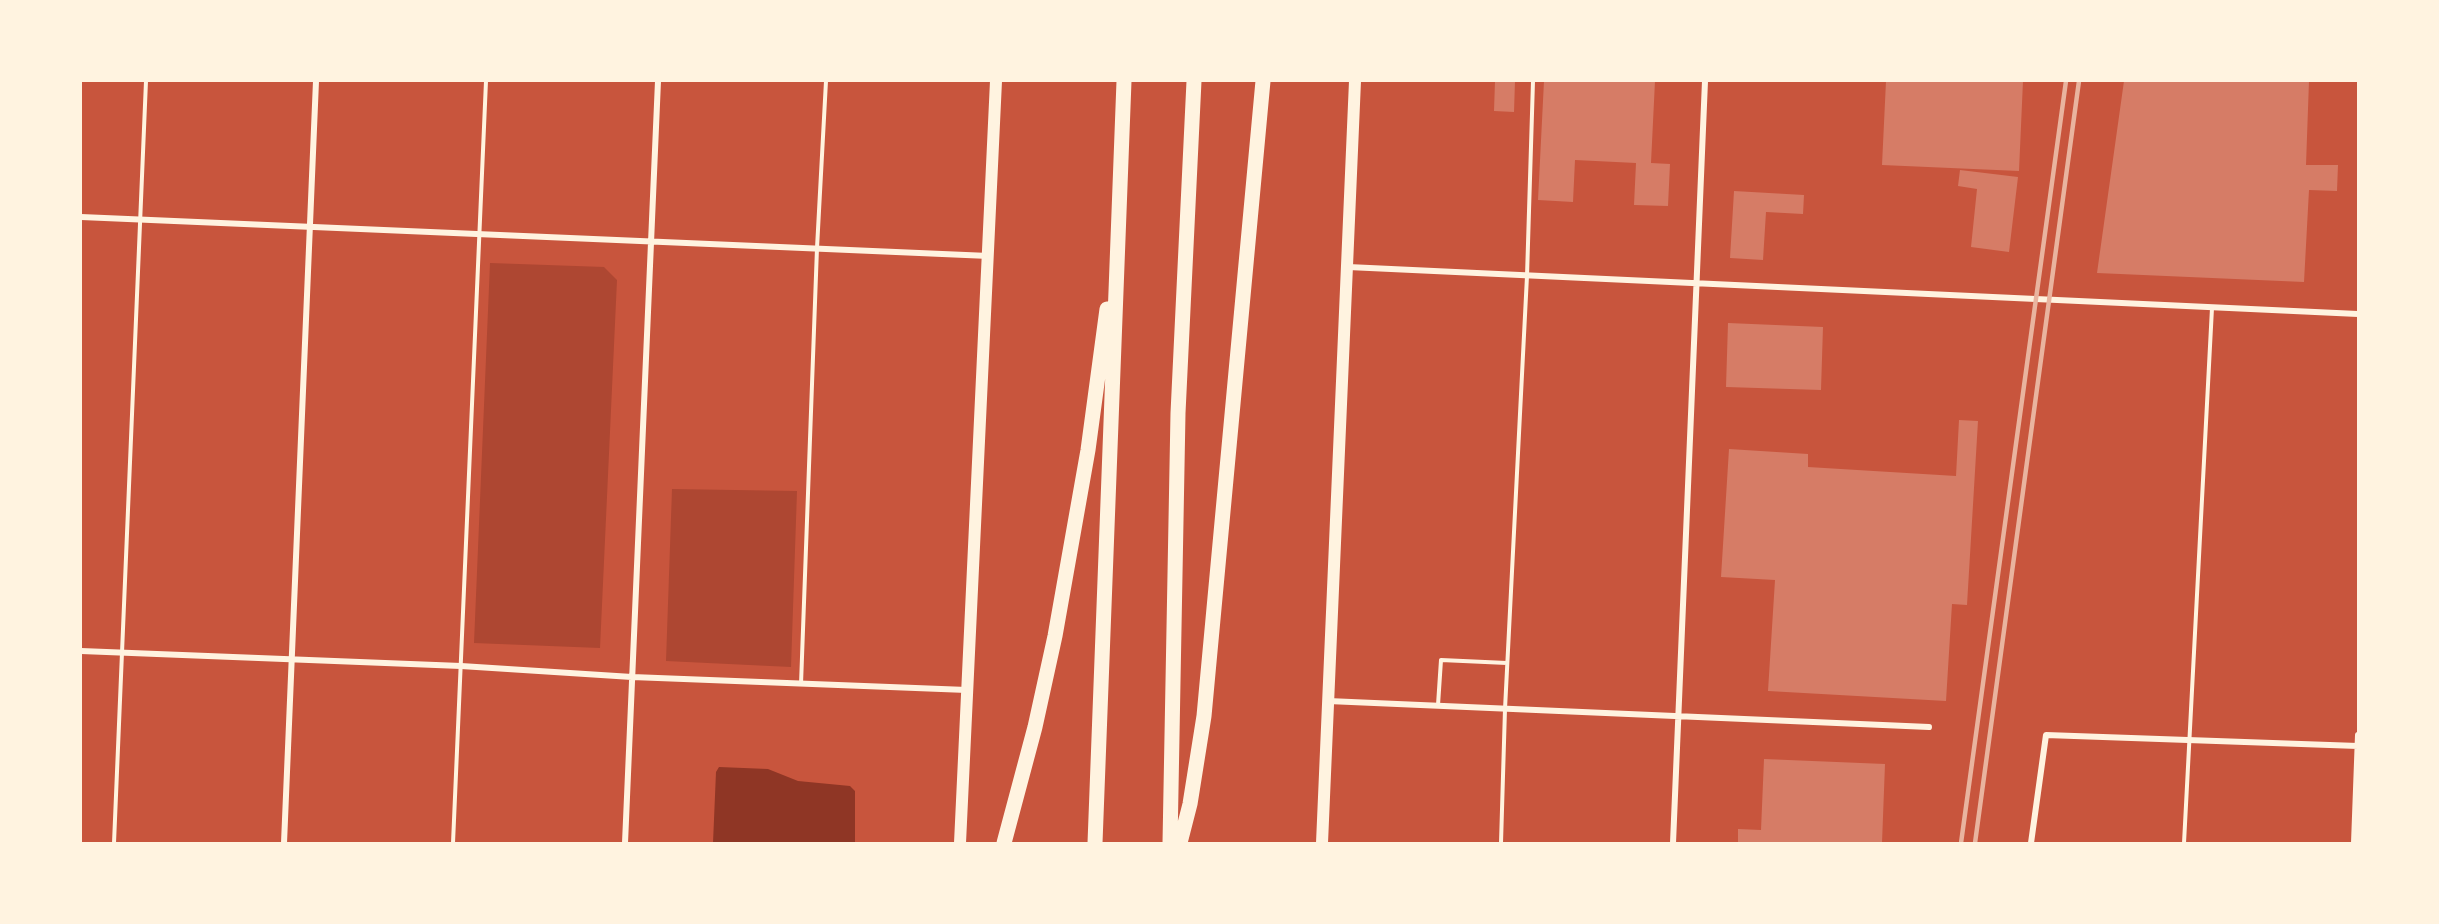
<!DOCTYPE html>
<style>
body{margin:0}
#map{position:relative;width:2439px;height:924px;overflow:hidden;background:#c8553d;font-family:"PT Sans Narrow",sans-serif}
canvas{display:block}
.frame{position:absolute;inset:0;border:82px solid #fff3e0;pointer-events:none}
</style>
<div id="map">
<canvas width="2439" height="924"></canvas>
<div class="frame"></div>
</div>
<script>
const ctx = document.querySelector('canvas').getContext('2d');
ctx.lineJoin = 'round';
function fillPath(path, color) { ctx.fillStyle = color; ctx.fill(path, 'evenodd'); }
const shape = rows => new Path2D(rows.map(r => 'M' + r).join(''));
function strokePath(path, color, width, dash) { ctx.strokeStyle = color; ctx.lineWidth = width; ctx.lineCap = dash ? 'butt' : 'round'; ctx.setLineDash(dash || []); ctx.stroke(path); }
fillPath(shape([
 [490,263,604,267,617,280,600,648,474,643],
 [672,489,797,491,791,667,666,661]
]), '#ae4732');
fillPath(shape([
 [719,767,768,769,798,781,850,786,855,791,855,843,713,843,716,772]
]), '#8f3625');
fillPath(shape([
 [1495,81,1515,81,1514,112,1494,111],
 [1544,81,1655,81,1651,163,1670,164,1668,206,1634,205,1636,163,1575,160,1573,202,1538,200],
 [1886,81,2023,81,2019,171,1882,165],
 [2124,81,2309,81,2306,165,2338,165,2337,191,2309,190,2304,282,2097,273],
 [1960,170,2018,177,2009,252,1971,247,1977,189,1958,186],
 [1734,191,1804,195,1803,214,1766,212,1763,260,1730,258],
 [1728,323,1823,327,1821,390,1726,387],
 [1959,420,1978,421,1967,605,1952,604,1946,701,1768,691,1775,580,1721,577,1729,449,1808,454,1808,467,1956,476],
 [1764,759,1885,764,1882,843,1738,843,1738,829,1761,830]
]), '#d67c66');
strokePath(shape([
 [801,684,817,248,826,81],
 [1438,705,1441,660,1507,663],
 [114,843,146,81],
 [453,843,486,81],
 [1501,843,1505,709,1527,276,1533,81],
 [2184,843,2212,308]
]), '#fff3e0', 4);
strokePath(shape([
 [81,217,989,256],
 [1348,267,2358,314],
 [81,651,461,666,632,677,967,690],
 [1328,701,1929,727],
 [284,843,316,81],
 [625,843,658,81],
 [1673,843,1705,81],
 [2031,843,2046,735,2358,746],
 [2354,843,2358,735]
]), '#fff3e0', 6);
strokePath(shape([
 [960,843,996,81],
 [1322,843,1355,81]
]), '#fff3e0', 12);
strokePath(shape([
 [1004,843,1035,727,1055,636,1088,450,1107,309],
 [1095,843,1124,81],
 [1170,843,1178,413,1194,81],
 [1180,843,1190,804,1204,716,1263,81]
]), '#fff3e0', 15);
strokePath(shape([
 [1961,843,2066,81],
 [1975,843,2079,81]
]), '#e9b49f', 4.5);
</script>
